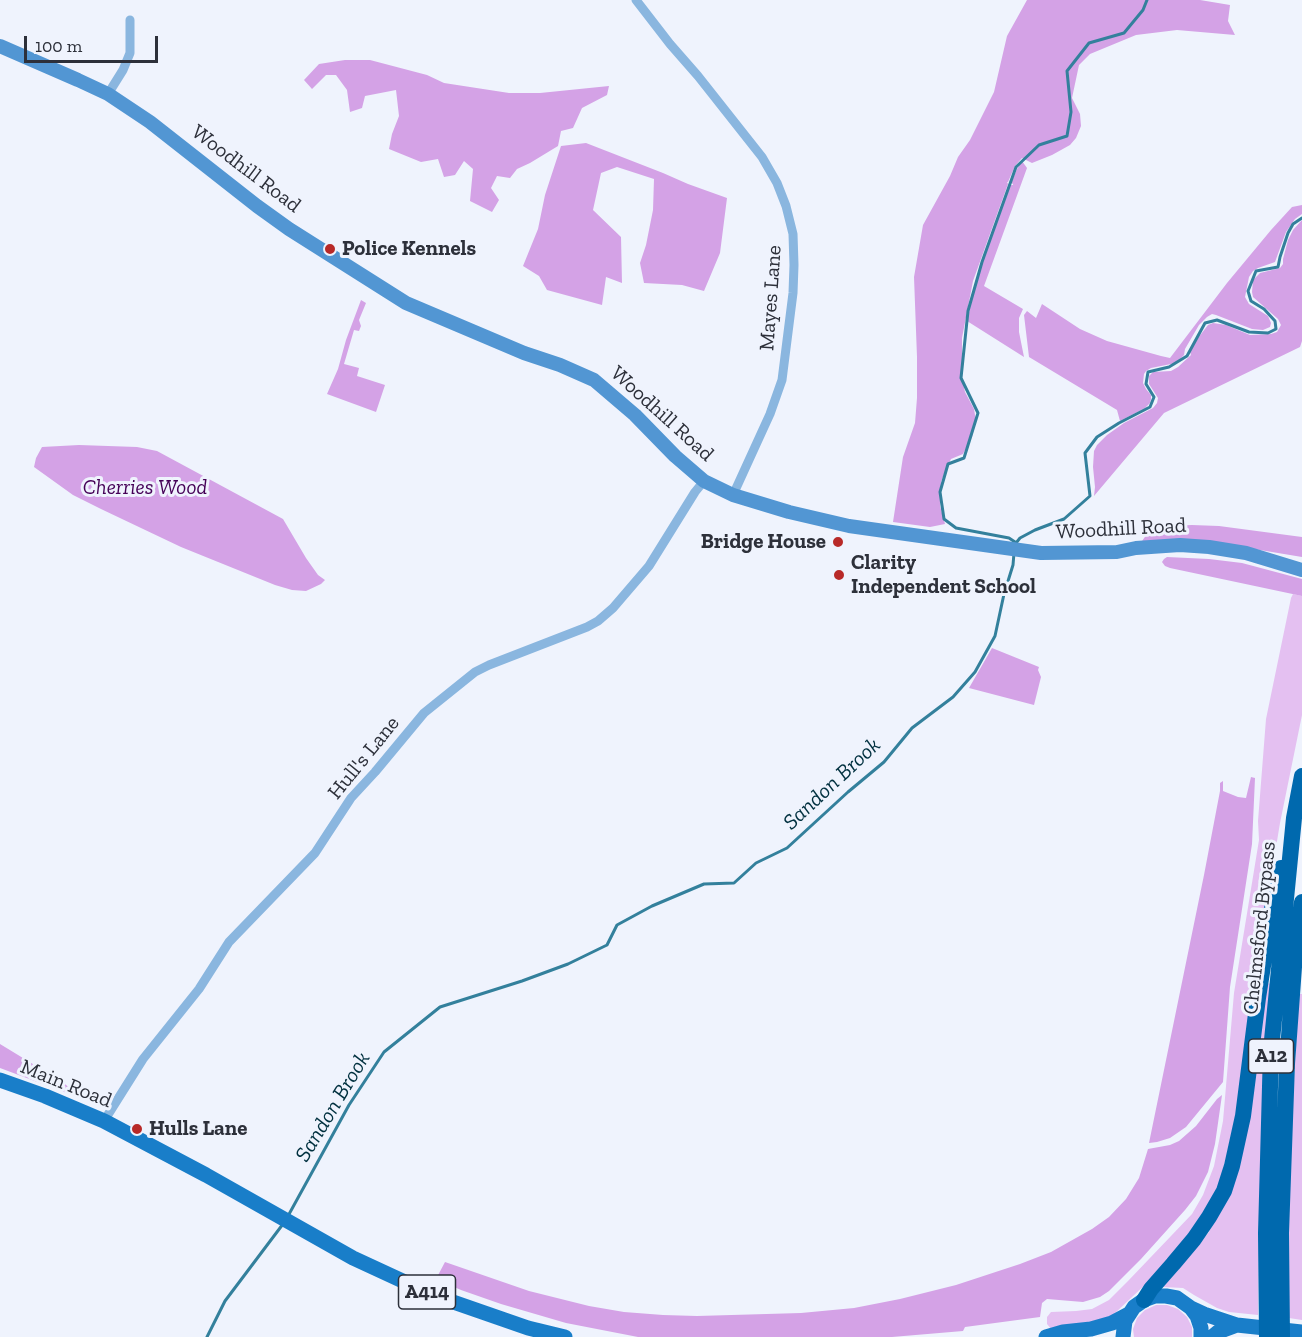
<!DOCTYPE html>
<style>
body{margin:0}
#map{position:relative;width:1302px;height:1337px;overflow:hidden;background:#eff3fd;font-family:"Zilla Slab",serif}
canvas{display:block}
.scale{position:absolute;left:24px;top:36px;width:134px;height:27px;box-sizing:border-box;border:3px solid #2d303a;border-top:0;padding-left:8px;font-size:18px;line-height:21px;white-space:nowrap;color:#2d303a;-webkit-text-stroke:4px #eff3fd;paint-order:stroke}
</style>
<div id="map">
<canvas width="1302" height="1337"></canvas>
<div class="scale">100 m</div>
</div>
<script>
const ctx = document.querySelector('canvas').getContext('2d');
ctx.lineJoin = 'round';
function fillPath(path, color) { ctx.fillStyle = color; ctx.fill(path, 'evenodd'); }
const shape = rows => new Path2D(rows.map(r => 'M' + r).join(''));
function strokePath(path, color, width, dash) { ctx.strokeStyle = color; ctx.lineWidth = width; ctx.lineCap = dash ? 'butt' : 'round'; ctx.setLineDash(dash || []); ctx.stroke(path); }
function drawText(font, color, halo, rows, align = 'center') {
  ctx.font = font + ' "Zilla Slab",serif'; ctx.lineWidth = 6; ctx.setLineDash([]); ctx.textBaseline = 'middle'; ctx.strokeStyle = halo; ctx.fillStyle = color; for (const [text, x, y, turn = 0] of rows) {
    ctx.save(); ctx.translate(x, y); ctx.rotate((+turn || 0) * Math.PI / 180); ctx.textAlign = isNaN(turn) ? turn : align; if (halo) ctx.strokeText(text, 0, 0); ctx.fillText(text, 0, 0); ctx.restore();
  }
}
fillPath(shape([
 [1293,594,1302,596,1302,715,1280,823,1260,944,1237,1116,1219,1184,1206,1210,1167,1264,1113,1315,1101,1322,1051,1329,1047,1324,1047,1317,1051,1312,1076,1311,1092,1309,1109,1300,1128,1281,1192,1214,1203,1195,1214,1166,1223,1121,1234,993,1259,840,1258,821,1266,719,1291,598],
 [1266,983,1272,984,1259,1216,1258,1315,1229,1312,1217,1308,1194,1295,1183,1288,1163,1287,1209,1232],
 [1299,994,1302,994,1302,1320,1289,1318,1288,1185],
 [1156,1305,1167,1305,1178,1309,1187,1317,1192,1327,1192,1337,1134,1337,1133,1329,1137,1318,1145,1310]
]), '#e4c0f1');
fillPath(shape([
 [1027,0,1200,0,1230,5,1228,21,1235,35,1177,30,1136,35,1090,54,1079,65,1072,98,1080,114,1081,126,1076,138,1070,145,1052,155,1032,163,1022,158,1015,166,1008,182,1007,182,1008,184,973,281,962,338,962,378,965,392,974,409,976,421,972,437,964,452,963,454,951,459,946,469,941,482,940,506,945,524,930,527,893,522,903,457,915,423,917,398,917,357,914,277,923,225,950,176,958,157,970,140,994,92,1007,36],
 [345,60,370,60,427,75,444,83,509,93,540,93,609,86,607,95,582,108,573,128,561,131,558,146,530,163,517,169,510,178,497,176,491,188,499,200,492,212,470,201,473,169,464,161,455,175,444,177,438,159,421,162,389,149,392,134,399,116,396,90,365,96,362,108,350,112,347,90,336,75,326,75,312,89,304,80,319,64],
 [586,143,663,173,688,184,727,198,720,253,704,291,682,285,644,283,640,263,646,245,653,210,654,179,617,167,601,173,593,210,621,237,622,283,606,277,602,305,547,290,539,276,523,266,538,229,545,195,561,146],
 [1022,161,1027,168,984,286,1023,309,1019,318,1019,332,1024,357,967,321,976,281,1010,185,1013,185,1013,184,1011,183,1017,169],
 [1302,205,1302,214,1295,219,1286,232,1275,262,1258,268,1253,271,1249,277,1245,297,1249,304,1268,316,1271,323,1270,327,1263,330,1252,329,1216,315,1212,314,1207,317,1199,325,1185,349,1184,355,1176,363,1151,368,1146,371,1144,374,1143,383,1146,389,1151,395,1151,399,1150,403,1145,408,1120,421,1117,410,1029,357,1024,315,1027,311,1036,318,1042,304,1080,329,1107,341,1161,356,1170,358,1227,283,1271,230,1292,207],
 [1302,220,1302,341,1300,347,1164,413,1094,496,1095,487,1093,467,1094,451,1097,445,1107,435,1124,423,1153,408,1157,403,1158,398,1149,384,1149,376,1153,372,1171,371,1178,367,1191,355,1190,352,1198,338,1208,325,1213,323,1226,325,1250,335,1271,334,1277,332,1281,325,1278,319,1253,297,1252,292,1253,280,1260,273,1280,268,1283,264,1283,259,1288,240,1293,230],
 [361,300,366,303,359,320,361,326,359,331,354,330,344,364,359,368,357,376,385,385,376,412,327,394,338,369,346,340],
 [79,445,137,447,157,451,283,519,306,558,318,575,325,580,321,584,306,591,292,590,275,585,181,547,101,509,73,495,34,467,36,458,42,447],
 [1192,525,1219,526,1302,537,1302,557,1230,545,1140,544,1149,531,1155,528,1167,526],
 [1167,557,1209,559,1242,563,1302,579,1302,596,1170,568,1165,566,1162,562,1164,559],
 [992,648,1039,667,1038,670,1041,677,1034,705,969,688],
 [1251,777,1255,778,1252,844,1230,987,1223,1082,1186,1127,1170,1138,1157,1142,1149,1143,1204,875,1220,791,1220,783,1223,781,1223,791,1238,797,1246,798],
 [0,1044,64,1083,80,1098,0,1068],
 [1222,1095,1215,1144,1208,1172,1196,1196,1185,1210,1141,1259,1109,1291,1100,1297,1083,1302,1047,1299,1042,1303,1040,1317,965,1327,963,1331,892,1337,638,1337,566,1323,501,1304,461,1290,436,1279,445,1262,529,1291,589,1306,624,1312,663,1315,697,1316,801,1313,854,1308,900,1299,956,1285,1020,1264,1051,1252,1092,1229,1109,1217,1126,1199,1139,1178,1148,1149,1170,1145,1179,1141,1196,1126,1217,1099]
]), '#d4a2e6');
strokePath(shape([
 [1015,542,1009,538,956,528,944,519,940,492,948,464,964,458,978,413,961,378,968,311,982,262,1016,167,1039,145,1067,136,1071,112,1067,71,1089,43,1124,33,1143,10,1147,0],
 [1015,547,1016,543,1020,538,1035,530,1064,519,1090,496,1085,453,1097,437,1119,423,1150,407,1154,397,1146,384,1148,372,1169,367,1187,356,1205,323,1217,320,1249,332,1268,333,1276,329,1275,321,1264,309,1251,301,1248,291,1256,271,1278,267,1280,257,1288,233,1293,224,1302,218],
 [288,1216,349,1105,384,1052,440,1007,522,981,568,964,607,945,617,925,652,906,704,884,734,883,756,863,787,848,848,792,884,762,912,728,953,697,975,672,995,636,1004,594,1013,565,1014,553],
 [207,1337,225,1301,283,1224]
]), '#33809c', 3);
strokePath(shape([
 [636,0,670,44,698,76,762,157,777,183,786,206,793,234,794,265,793,293,782,380,770,414,733,495],
 [108,94,123,70,130,53,130,20],
 [104,1121,143,1059,199,989,229,942,315,853,351,798,375,772,424,713,475,672,489,665,587,627,598,621,613,608,649,566,695,492,704,481]
]), '#8ab6df', 9);
strokePath(shape([
 [0,46,78,80,108,94,150,122,257,206,289,229,406,303,524,353,560,365,594,380,635,415,675,456,704,481,733,495,789,512,849,526,1041,553,1117,552,1136,548,1180,545,1209,547,1246,553,1302,570]
]), '#5296d3', 14);
strokePath(shape([
 [0,1080,45,1096,104,1121,206,1175,353,1258,433,1295,528,1328,565,1337],
 [1191,1308,1197,1316,1201,1328,1201,1337],
 [1046,1337,1063,1332,1091,1329,1112,1323,1129,1314],
 [1123,1337,1125,1321,1134,1307,1144,1300,1155,1296,1166,1296,1177,1298,1191,1308,1204,1314,1237,1325,1302,1332],
 [1212,1337,1218,1332,1237,1325]
]), '#197ec9', 15);
strokePath(shape([
 [1144,1300,1151,1289,1173,1264,1194,1239,1209,1217,1224,1191,1232,1166,1243,1116,1258,998,1275,889,1281,868],
 [1267,1337,1266,1233,1271,1050,1294,818,1302,776],
 [1282,1337,1281,1233,1287,1064,1295,953,1302,902]
]), '#0069ae', 16);
for (const [x, y, r, color] of [
 [330,249,6,"#b82928"],
 [838,542,6,"#b82928"],
 [839,575,6,"#b82928"],
 [137,1129,6,"#b82928"]
]) { const dot = new Path2D(); dot.arc(x, y, r, 0, 2 * Math.PI); ctx.fillStyle = color; ctx.fill(dot); strokePath(dot, '#eff3fd', 2); }
for (const [x, y, w] of [
 [1271,1056,45],
 [427,1292,57]
]) { const box = new Path2D(); box.roundRect(x - w / 2, y - 17, w, 34, 4.5); ctx.fillStyle = '#eff3fd'; ctx.fill(box); strokePath(box, '#2d303a', 1.5); }
drawText('bold 20px', '#2d303a', null, [
 ["A12",1271,1056],
 ["A414",427,1292]
]);
drawText('21px', '#2d303a', '#eff3fd', [
 ["Woodhill Road",246,169,37],
 ["Mayes Lane",771,298,-86],
 ["Woodhill Road",662,414,42],
 ["Woodhill Road",1121,529,-3],
 ["Hull's Lane",364,758,-51],
 ["Chelmsford Bypass",1260,928,-84],
 ["Main Road",66,1084,22]
]);
drawText('bold 21px', '#2d303a', '#eff3fd', [
 ["Police Kennels",342,249],
 ["Bridge House",826,542,"right"],
 ["Clarity",851,563],
 ["Independent School",851,587],
 ["Hulls Lane",149,1129]
], 'left');
drawText('italic 21px', '#450157', '#eff3fd', [
 ["Cherries Wood",145,488]
]);
drawText('italic 22px', '#00303f', '#eff3fd', [
 ["Sandon Brook",832,784,-43],
 ["Sandon Brook",333,1107,-59]
]);
</script>
